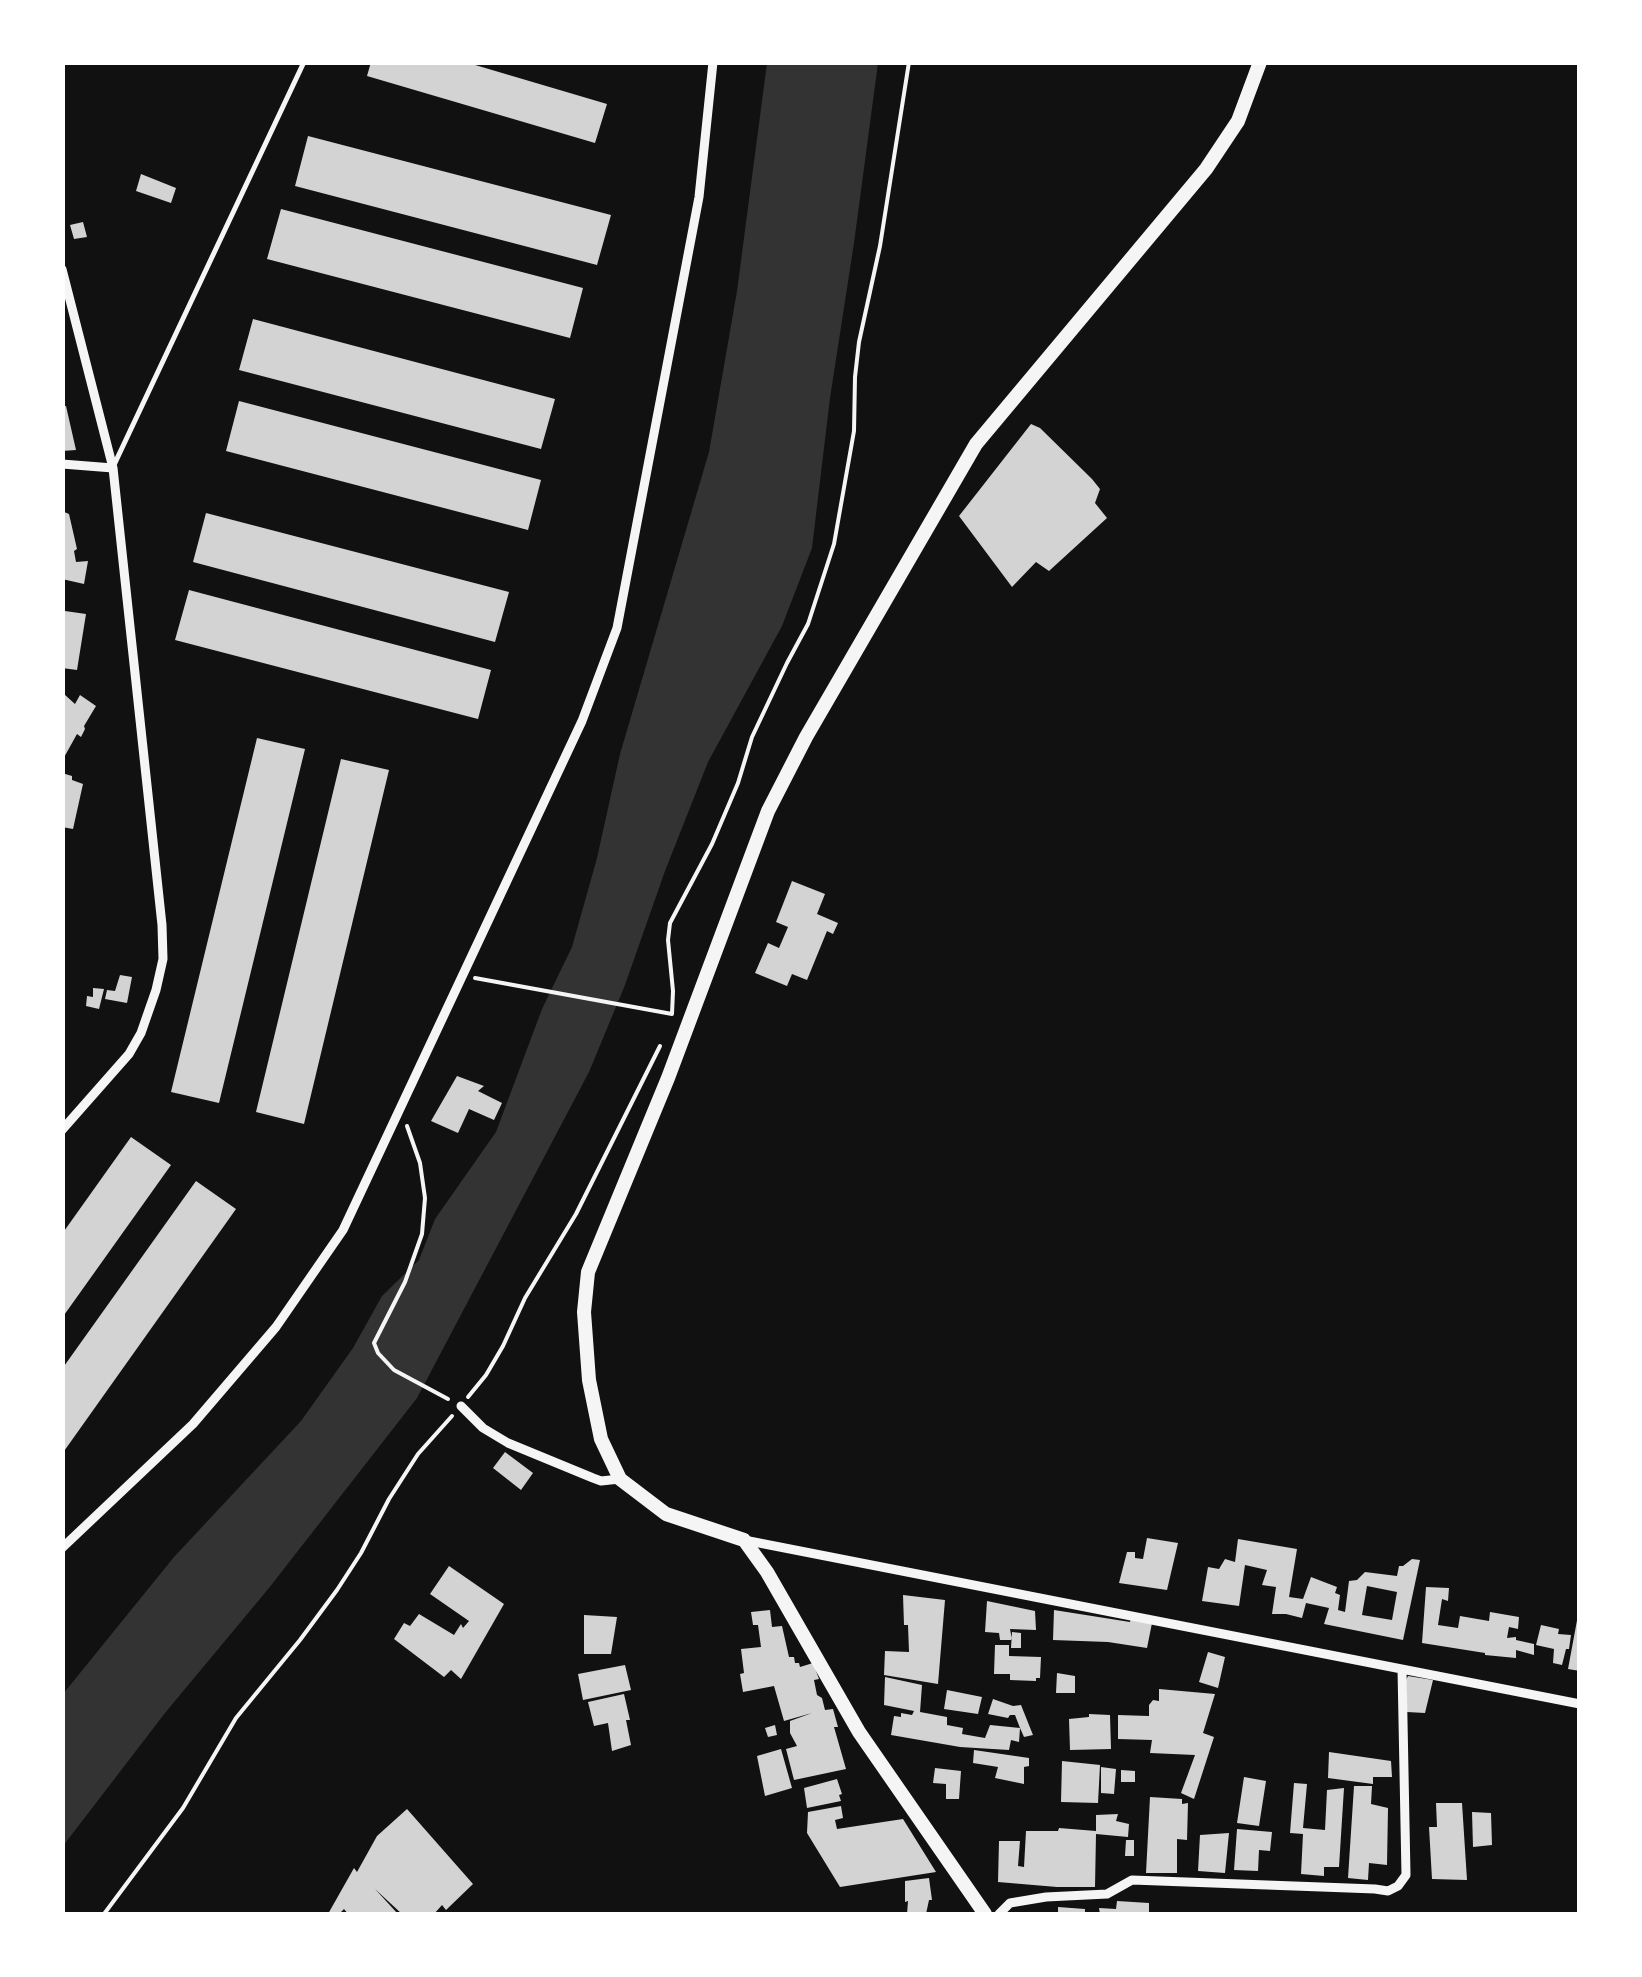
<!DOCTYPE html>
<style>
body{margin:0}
#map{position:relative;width:1642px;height:1977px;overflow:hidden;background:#111;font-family:Commissioner,sans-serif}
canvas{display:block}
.frame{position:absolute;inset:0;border:65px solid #fff;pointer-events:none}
</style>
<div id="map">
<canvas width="1642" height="1977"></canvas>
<div class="frame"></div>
</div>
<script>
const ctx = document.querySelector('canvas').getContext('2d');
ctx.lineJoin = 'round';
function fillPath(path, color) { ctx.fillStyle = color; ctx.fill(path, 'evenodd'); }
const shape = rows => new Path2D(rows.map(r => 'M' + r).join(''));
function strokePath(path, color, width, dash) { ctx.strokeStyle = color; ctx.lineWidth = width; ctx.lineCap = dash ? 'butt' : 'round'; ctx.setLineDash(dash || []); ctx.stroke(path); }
fillPath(shape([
 [767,63,878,63,854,243,830,398,812,548,782,626,708,762,665,871,625,985,589,1072,417,1398,269,1588,165,1713,63,1846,63,1694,174,1557,301,1421,353,1348,382,1296,419,1260,435,1219,496,1132,542,1009,572,947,597,858,620,754,709,452,737,291]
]), '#333');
fillPath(shape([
 [371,62,465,62,607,104,595,143,367,76],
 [308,136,611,215,597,265,295,186],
 [141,174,176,188,171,203,136,191],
 [281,209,583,288,570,338,267,259],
 [83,222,87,237,74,239,70,225],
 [253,319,555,399,541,449,239,370],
 [239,401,541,480,528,530,226,451],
 [62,406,66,406,76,450,62,451],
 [1031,424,1040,428,1092,479,1100,489,1095,503,1107,518,1049,571,1036,562,1012,587,959,516],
 [62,511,69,514,77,549,74,551,76,562,88,561,84,584,62,579],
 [206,513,509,592,495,642,193,562],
 [189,590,491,670,478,719,175,640],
 [65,611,86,614,77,670,62,668,62,617,65,618],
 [64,694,75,704,80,695,96,706,84,726,85,729,81,737,77,734,62,761],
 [257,738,305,749,219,1103,171,1092],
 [341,759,389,770,304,1124,256,1112],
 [62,773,72,776,72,780,83,784,73,829,62,827],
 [792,881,825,894,817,914,838,923,833,934,827,931,807,980,792,974,787,986,755,973,768,943,779,948,788,927,776,922],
 [120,975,132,977,127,1003,105,999,107,990,115,991],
 [93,988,104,989,99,1009,86,1006,87,996,93,997],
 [457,1076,484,1086,478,1091,502,1103,494,1120,469,1109,458,1133,431,1121],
 [131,1137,171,1165,62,1318,62,1234],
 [196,1181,236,1209,62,1454,62,1369],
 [505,1452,533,1473,521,1490,493,1468],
 [1147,1538,1178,1543,1167,1590,1119,1583,1127,1552,1135,1552,1135,1558,1143,1559],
 [1238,1539,1297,1549,1289,1597,1303,1599,1311,1577,1337,1587,1335,1593,1340,1595,1338,1610,1345,1612,1349,1581,1357,1580,1365,1572,1397,1576,1399,1566,1403,1566,1412,1559,1420,1560,1403,1640,1324,1624,1329,1608,1306,1603,1302,1618,1286,1614,1272,1614,1276,1587,1262,1585,1267,1570,1245,1565,1239,1606,1202,1601,1208,1567,1219,1569,1225,1559,1235,1562],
 [1367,1586,1397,1592,1392,1620,1362,1615],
 [449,1566,504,1604,461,1679,451,1670,444,1677,394,1639,404,1623,410,1626,419,1614,454,1635,461,1624,463,1628,469,1621,430,1594],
 [1426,1587,1449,1588,1448,1601,1442,1599,1438,1625,1458,1628,1460,1616,1489,1621,1490,1612,1519,1617,1518,1629,1509,1627,1507,1638,1516,1637,1516,1640,1534,1644,1534,1655,1516,1650,1516,1658,1485,1655,1485,1653,1422,1643],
 [903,1595,945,1600,938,1684,884,1675,885,1651,909,1652,908,1625,904,1625],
 [987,1601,1035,1611,1036,1630,1010,1629,1012,1640,1000,1640,999,1633,985,1632],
 [770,1610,772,1627,782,1626,789,1657,794,1657,795,1663,799,1663,800,1667,813,1663,819,1679,814,1680,817,1695,822,1698,825,1710,833,1709,838,1727,834,1727,846,1769,794,1780,786,1749,797,1746,790,1733,790,1721,812,1713,784,1721,774,1686,743,1692,740,1674,744,1673,741,1649,761,1647,758,1625,753,1625,751,1612],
 [1054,1610,1130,1622,1131,1618,1152,1623,1147,1648,1108,1642,1053,1640],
 [584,1615,617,1617,611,1654,584,1654],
 [1578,1615,1580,1616,1580,1671,1568,1669],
 [1541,1625,1559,1629,1558,1634,1571,1635,1569,1649,1566,1649,1562,1665,1553,1663,1554,1649,1536,1645],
 [1012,1632,1021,1633,1021,1648,1011,1648],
 [995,1645,1009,1645,1009,1656,1041,1657,1040,1678,1036,1678,1036,1681,1010,1680,1010,1674,994,1674],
 [1208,1652,1225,1657,1218,1688,1199,1682],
 [625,1665,631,1690,583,1700,578,1674],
 [1057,1673,1075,1676,1075,1693,1056,1693],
 [1408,1676,1433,1680,1425,1713,1407,1712,1406,1680],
 [885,1677,922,1685,920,1712,947,1717,947,1725,963,1728,962,1734,985,1738,990,1725,1020,1728,1015,1715,1010,1715,1008,1718,988,1714,993,1699,1013,1706,1021,1705,1033,1735,1024,1737,1020,1728,1019,1742,1011,1740,1009,1750,960,1747,891,1735,894,1716,901,1717,901,1713,912,1715,914,1711,884,1705],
 [1159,1689,1215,1694,1203,1733,1214,1737,1194,1799,1181,1793,1195,1755,1150,1753,1152,1740,1118,1739,1118,1715,1149,1716,1149,1705,1153,1700,1159,1701],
 [947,1690,982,1697,978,1714,944,1709],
 [624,1694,630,1720,626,1720,631,1745,612,1751,608,1723,594,1726,588,1702],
 [1089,1714,1110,1715,1111,1749,1070,1750,1069,1719,1089,1717],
 [775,1725,777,1735,768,1737,765,1728],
 [781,1749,792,1788,765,1796,757,1756],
 [974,1750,1029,1758,1029,1766,1024,1767,1024,1784,995,1778,998,1767,973,1763],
 [1329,1752,1391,1761,1392,1777,1373,1777,1373,1784,1328,1778],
 [1062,1761,1100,1765,1098,1803,1061,1802],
 [1101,1767,1116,1769,1114,1794,1101,1793],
 [935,1768,961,1771,959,1799,946,1799,946,1784,933,1783],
 [1121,1770,1135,1771,1135,1782,1121,1782],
 [1244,1777,1266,1781,1259,1826,1237,1823],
 [837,1779,842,1794,839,1795,841,1801,807,1808,804,1788],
 [1294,1783,1307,1784,1303,1828,1325,1830,1327,1790,1344,1788,1339,1867,1324,1867,1324,1876,1301,1874,1303,1834,1290,1833],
 [1354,1786,1372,1786,1371,1804,1388,1808,1387,1865,1369,1863,1368,1880,1348,1878],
 [1150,1797,1182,1799,1182,1804,1188,1803,1187,1840,1177,1839,1177,1873,1146,1873],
 [1436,1803,1462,1803,1467,1880,1432,1879,1429,1827,1437,1827],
 [841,1806,843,1818,835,1820,837,1829,903,1819,936,1872,840,1887,807,1833,808,1812],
 [407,1809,473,1884,446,1910,442,1905,434,1914,402,1914,375,1889,398,1914,348,1914,344,1909,339,1914,328,1914,354,1868,357,1872,377,1836],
 [1472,1812,1491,1813,1492,1845,1473,1847],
 [1118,1814,1116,1821,1129,1824,1128,1837,1096,1834,1095,1887,1057,1887,998,1882,999,1841,1020,1841,1018,1866,1024,1867,1026,1831,1058,1831,1059,1828,1096,1831,1096,1815],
 [1237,1829,1272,1832,1270,1851,1259,1850,1258,1871,1234,1870],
 [1229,1833,1225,1873,1198,1871,1200,1835],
 [1126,1840,1134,1840,1134,1856,1125,1856],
 [929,1878,932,1900,929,1900,926,1914,907,1914,908,1901,905,1902,905,1881],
 [1117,1901,1149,1903,1149,1914,1100,1914,1099,1908,1116,1909],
 [1058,1907,1085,1909,1085,1914,1058,1914]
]), '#d3d3d3');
strokePath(shape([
 [475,978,672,1014],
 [672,1014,673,991,668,940,670,923,712,844,738,783,752,737,787,663,808,624,834,544,854,431,855,377,859,342,880,246,909,62],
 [407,1126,420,1163,425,1198,422,1234,405,1282,374,1343,378,1353,394,1370,448,1399],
 [468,1397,486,1375,503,1346,525,1298,576,1214,660,1046],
 [104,1914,183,1808,236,1718,300,1640,337,1590,361,1553,389,1499,418,1454,452,1416]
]), '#f5f5f5', 4);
strokePath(shape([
 [114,465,304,62]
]), '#f5f5f5', 5);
strokePath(shape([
 [62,269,113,468,162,925,163,959,156,990,141,1033,129,1054,62,1130],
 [62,464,113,468],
 [461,1406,483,1428,508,1443,593,1478,601,1481,620,1479],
 [744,1540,1580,1704],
 [62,1548,193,1424,276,1327,343,1230,582,721,617,628,699,197,713,62],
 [999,1914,1010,1903,1046,1897,1107,1894,1132,1880,1375,1889,1388,1891,1398,1886,1406,1875,1402,1669]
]), '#f5f5f5', 9);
strokePath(shape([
 [985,1914,859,1732,767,1572,744,1540,666,1514,620,1479,601,1439,589,1380,584,1312,588,1272,668,1078,768,811,806,737,976,444,1206,169,1238,121,1260,62]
]), '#f5f5f5', 14);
</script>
